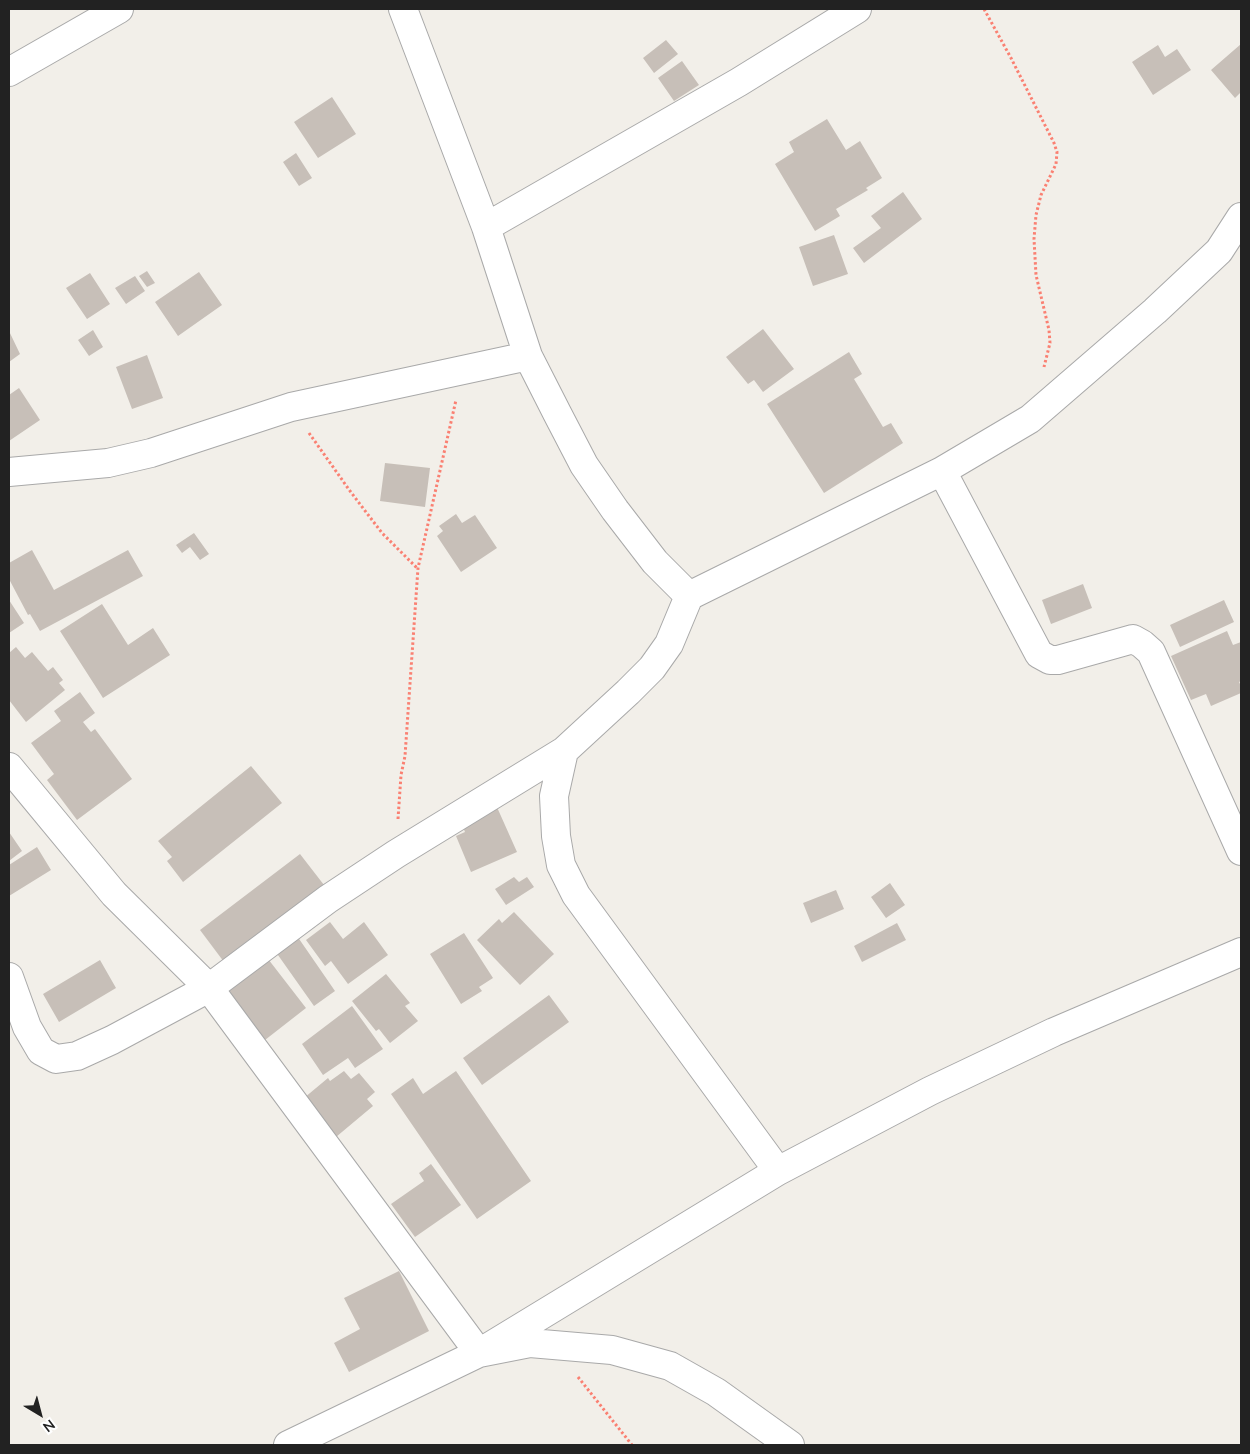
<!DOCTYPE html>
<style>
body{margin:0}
#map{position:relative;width:1250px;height:1454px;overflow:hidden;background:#f2efe9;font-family:Mulish,sans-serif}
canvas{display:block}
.frame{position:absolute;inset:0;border:10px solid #222;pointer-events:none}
.north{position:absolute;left:15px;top:1389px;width:50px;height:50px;-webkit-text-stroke:4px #fff;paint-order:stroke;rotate:143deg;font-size:14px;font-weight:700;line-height:20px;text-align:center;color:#222}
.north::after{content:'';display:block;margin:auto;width:18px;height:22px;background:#222;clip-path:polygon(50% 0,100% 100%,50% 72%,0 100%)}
</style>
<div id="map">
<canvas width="1250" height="1454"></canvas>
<div class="frame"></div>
<div class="north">N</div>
</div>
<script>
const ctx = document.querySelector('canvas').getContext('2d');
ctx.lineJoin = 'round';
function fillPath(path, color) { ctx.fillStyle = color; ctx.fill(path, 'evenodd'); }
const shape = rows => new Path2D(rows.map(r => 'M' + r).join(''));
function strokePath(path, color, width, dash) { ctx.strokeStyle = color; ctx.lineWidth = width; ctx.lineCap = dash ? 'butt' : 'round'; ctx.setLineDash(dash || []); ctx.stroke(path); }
fillPath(shape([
 [666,40,678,54,654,73,643,58],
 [1241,44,1241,92,1235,98,1211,70],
 [1158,45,1165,57,1177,49,1191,70,1153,95,1132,62],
 [682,61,699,85,674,101,658,78],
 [332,97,356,134,318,158,294,122],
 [827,119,846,150,860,141,882,178,866,188,868,190,836,209,840,216,815,231,775,164,794,152,789,142],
 [296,153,312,178,299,186,283,162],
 [903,192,922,219,864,263,853,248,881,228,871,216],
 [834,235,848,274,813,286,799,247],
 [147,271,155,283,147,287,139,276],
 [199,272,222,305,178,336,155,302],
 [90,273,110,304,87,319,66,288],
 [135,276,145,291,126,304,115,288],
 [763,329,794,369,763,392,754,380,748,384,726,357],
 [93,330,103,347,89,356,78,340],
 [9,331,20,354,9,362],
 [849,352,862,374,854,379,883,427,891,423,903,443,824,493,767,404],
 [147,355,163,398,132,409,116,367],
 [19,388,40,420,9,441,9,395],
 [385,463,430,468,425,507,380,501],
 [456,514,462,523,475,515,497,548,461,572,437,536,443,531,439,526],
 [194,533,209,554,200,560,190,547,182,553,176,545],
 [32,550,54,590,128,550,143,576,40,631,30,614,28,615,9,579,9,563],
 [1083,584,1092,608,1051,624,1042,600],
 [9,600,24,623,9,633],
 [1224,600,1234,622,1180,647,1170,625],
 [102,604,128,645,153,628,170,655,103,698,60,631],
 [1227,631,1233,645,1241,642,1241,681,1239,682,1241,686,1241,693,1211,706,1206,694,1191,700,1171,656],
 [16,647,25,658,32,652,48,671,53,667,63,680,59,683,65,690,26,722,9,700,9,653],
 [80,692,95,713,83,722,91,732,95,729,132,779,77,820,47,780,54,774,31,743,61,721,54,711],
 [251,766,282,803,183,882,167,861,172,857,158,841],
 [496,805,517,852,471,872,456,836,465,832,460,820],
 [9,832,22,851,9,861],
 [37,847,51,870,9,896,9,865],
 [300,854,324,885,224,962,200,930],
 [514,877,519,882,527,877,534,887,506,905,495,889],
 [890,883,905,905,886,918,871,897],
 [836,890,844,909,811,923,803,903],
 [514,912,554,954,520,985,477,940,499,919,502,923],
 [330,922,343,939,364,922,388,955,348,984,331,961,325,966,306,940],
 [897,923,906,940,862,962,854,946],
 [295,933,335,991,314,1006,273,948],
 [464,933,493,978,479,987,482,991,461,1004,430,954],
 [265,955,306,1008,265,1040,218,992],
 [100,960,116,988,59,1022,43,994],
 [386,974,410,1003,405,1006,418,1021,390,1043,379,1029,376,1031,352,1001],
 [549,995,569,1022,482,1085,463,1058],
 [352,1006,383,1049,355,1068,348,1058,323,1075,302,1044],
 [344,1071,351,1079,359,1073,375,1092,367,1099,373,1106,336,1137,304,1098,328,1078,330,1081],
 [456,1071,531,1181,477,1219,391,1094,413,1078,423,1094],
 [431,1164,461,1205,415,1237,391,1204,424,1181,419,1173],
 [399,1271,429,1331,349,1372,334,1343,360,1329,344,1298]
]), '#c7bfb8');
const minor = shape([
 [9,72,119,9],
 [486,227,739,82,857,9],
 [942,471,1039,654,1050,660,1058,660,1133,639,1142,644,1151,652,1241,851],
 [9,472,108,463,151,453,291,407,528,356],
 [689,596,942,471,1030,419,1155,311,1219,251,1241,217],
 [564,751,554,796,556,836,561,865,576,895,778,1171],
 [9,767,114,894,209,988,479,1353,530,1343,612,1350,670,1366,716,1392,790,1445],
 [9,977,27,1027,41,1051,56,1059,77,1056,112,1040,209,988,328,899,396,854,564,751,628,692,652,668,669,644,689,596,655,562,615,510,584,465,557,413,528,356,486,227,403,9],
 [288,1445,479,1353,778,1171,930,1091,1054,1032,1241,952]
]);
strokePath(minor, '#a9a9a9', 30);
strokePath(shape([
 [984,9,1011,58,1054,143,1057,152,1056,164,1041,195,1036,215,1034,239,1036,275,1049,330,1050,343,1044,367],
 [309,433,350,491,382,533,417,568],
 [398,819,401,775,405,756,418,568,456,400],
 [578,1377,632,1445]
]), '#fa8072', 3, [2.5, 2.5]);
strokePath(minor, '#fff', 28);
</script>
